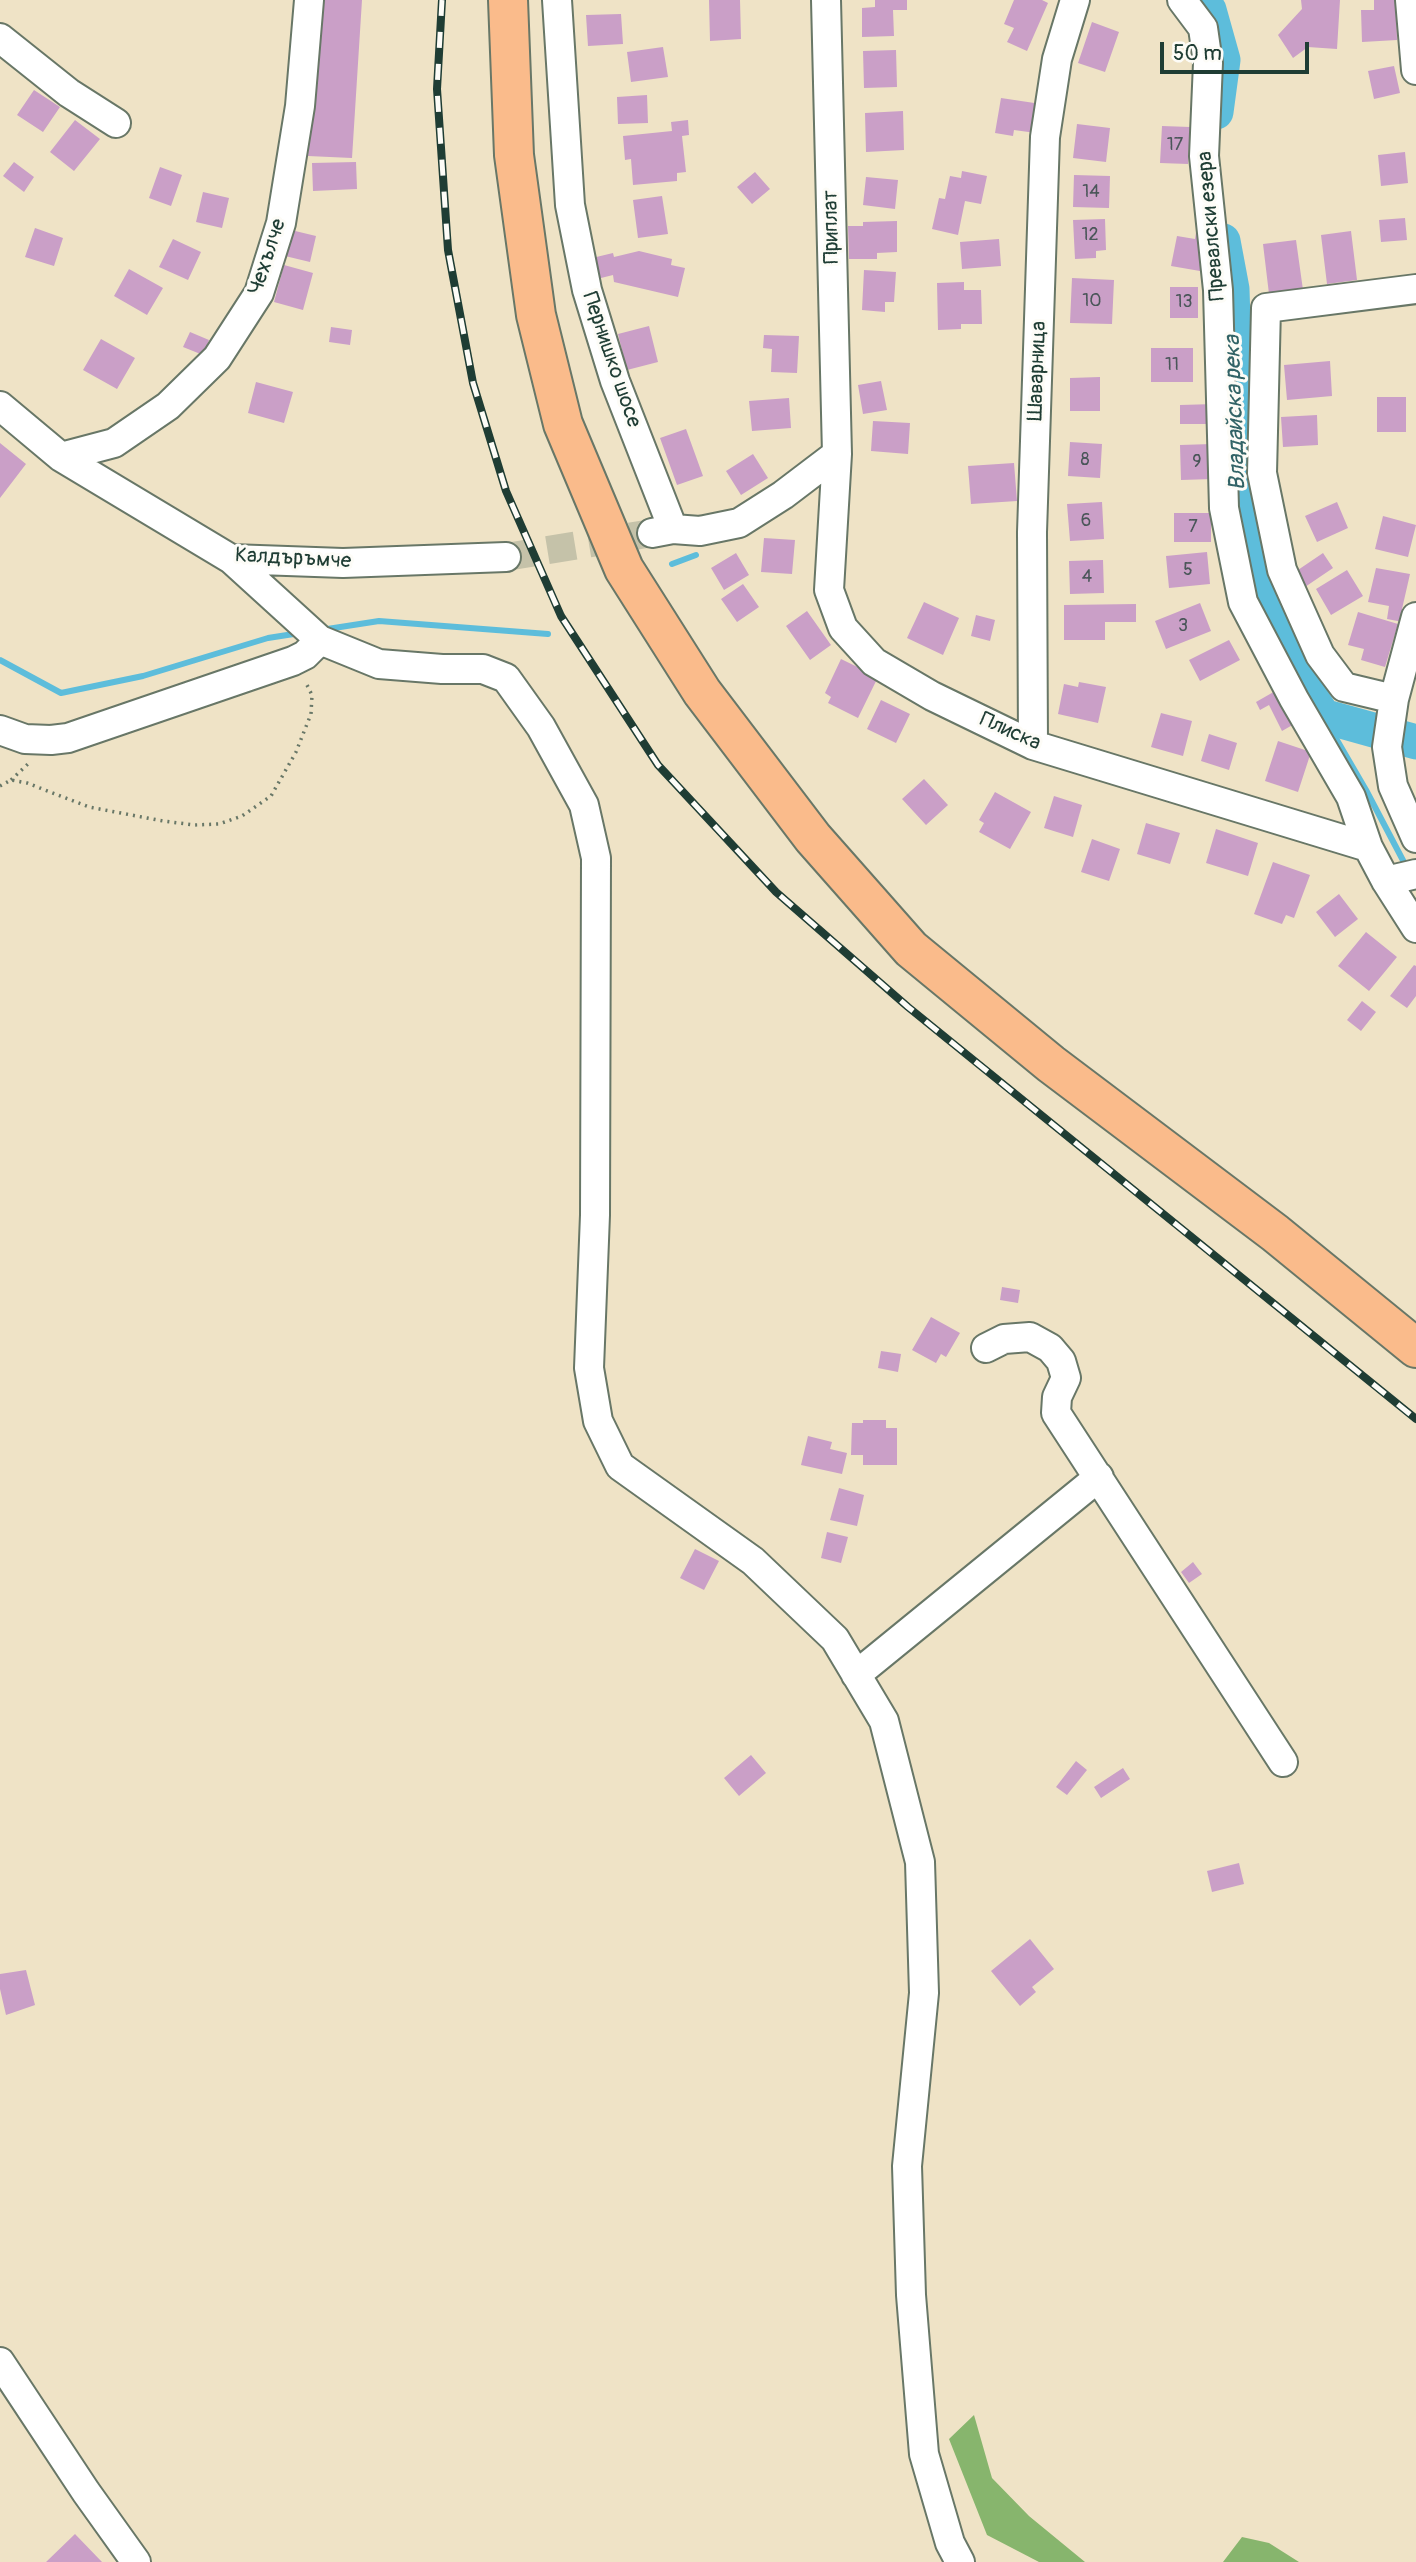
<!DOCTYPE html>
<meta charset="utf-8">
<style>
body{margin:0}
#map{position:relative;width:1416px;height:2562px;overflow:hidden;background:#efe3c6;font-family:Pangolin,sans-serif}
canvas{display:block}
.scale{position:absolute;left:1160px;top:42px;width:149px;height:32px;box-sizing:border-box;border:4px solid #1f3d34;border-top:0;padding-left:9px;font-size:21px;line-height:24px;white-space:nowrap;color:#1f3d34;-webkit-text-stroke:5px #fdfcf7;paint-order:stroke}
</style>
<div id="map">
<canvas width="1416" height="2562"></canvas>
<div class="scale">50 m</div>
</div>
<script>
const ctx = document.querySelector('canvas').getContext('2d');
ctx.lineJoin = 'round';
function fillPath(path, color) { ctx.fillStyle = color; ctx.fill(path, 'evenodd'); }
const shape = rows => new Path2D(rows.map(r => 'M' + r).join(''));
function strokePath(path, color, width, dash) { ctx.strokeStyle = color; ctx.lineWidth = width; ctx.lineCap = dash ? 'butt' : 'round'; ctx.setLineDash(dash || []); ctx.stroke(path); }
function drawText(font, color, halo, rows, align = 'center') {
  ctx.font = font + ' Pangolin,sans-serif'; ctx.lineWidth = 6; ctx.setLineDash([]); ctx.textBaseline = 'middle'; ctx.strokeStyle = halo; ctx.fillStyle = color; for (const [text, x, y, turn = 0] of rows) {
    ctx.save(); ctx.translate(x, y); ctx.rotate((+turn || 0) * Math.PI / 180); ctx.textAlign = isNaN(turn) ? turn : align; if (halo) ctx.strokeText(text, 0, 0); ctx.fillText(text, 0, 0); ctx.restore();
  }
}
fillPath(shape([
 [974,2415,992,2478,1029,2516,1085,2562,1039,2562,987,2535,949,2439],
 [1242,2537,1269,2543,1299,2562,1223,2562]
]), '#87b56d');
strokePath(shape([
 [672,564,696,555],
 [321,630,379,621,548,634],
 [0,660,61,693,143,676,268,638,300,633],
 [1323,716,1366,790,1407,868]
]), '#5dbddb', 6);
strokePath(shape([
 [1202,0,1209,10,1223,60,1216,112],
 [1223,241,1232,289,1239,508,1251,572,1267,617,1305,688,1323,716,1416,742]
]), '#5dbddb', 35);
fillPath(shape([
 [318,0,362,0,352,158,308,156],
 [709,0,740,0,741,39,710,41],
 [875,0,907,0,907,10,893,10,894,36,862,37,862,8,875,7],
 [1014,0,1042,0,1048,3,1027,51,1007,42,1014,28,1004,24],
 [1301,0,1340,0,1337,49,1308,47,1293,58,1278,35,1302,9],
 [1374,0,1396,0,1397,40,1362,42,1361,10,1374,10],
 [621,14,623,44,588,46,586,15],
 [1092,22,1119,32,1105,72,1078,63],
 [663,47,668,77,631,82,627,52],
 [896,50,897,87,864,88,863,51],
 [1394,66,1400,93,1374,99,1368,71],
 [34,90,60,107,43,132,17,115],
 [647,95,648,123,618,124,617,97],
 [1001,98,1041,104,1036,133,1014,130,1013,136,995,133],
 [903,111,904,150,866,152,865,113],
 [75,120,100,139,74,171,50,152],
 [688,120,689,135,682,136,686,172,677,173,677,181,633,185,631,159,625,160,623,136,672,131,671,122],
 [1077,124,1110,128,1106,162,1073,158],
 [1162,126,1190,127,1188,164,1160,163],
 [1405,152,1408,183,1381,186,1378,155],
 [14,162,34,177,24,192,3,176],
 [356,162,357,189,313,191,312,163],
 [160,167,182,175,171,206,149,198],
 [962,171,987,176,981,204,965,201,958,235,932,229,939,198,945,199,950,176,961,178],
 [755,172,770,189,752,204,737,187],
 [1074,175,1110,176,1109,208,1073,207],
 [866,177,898,180,895,209,863,205],
 [203,192,229,198,222,228,196,222],
 [662,196,668,234,638,238,633,200],
 [1405,218,1407,240,1381,242,1379,220],
 [1105,219,1106,250,1096,251,1096,258,1075,259,1073,220],
 [897,221,897,252,877,253,877,259,849,259,848,226,863,226,863,222],
 [1197,226,1208,227,1200,271,1171,266,1177,236,1195,239],
 [35,228,63,238,54,266,25,257],
 [291,230,316,236,310,262,285,256],
 [1351,231,1357,280,1327,284,1321,235],
 [173,239,201,252,188,280,159,267],
 [999,239,1001,266,962,269,960,242],
 [1296,240,1303,290,1269,294,1263,244],
 [639,251,672,259,671,265,685,268,678,297,614,282,613,275,593,280,588,259,613,253,614,257],
 [284,265,313,273,303,310,274,302],
 [129,269,163,288,147,315,114,296],
 [864,270,896,272,894,302,885,302,885,312,862,310],
 [1072,278,1114,280,1112,324,1070,323],
 [964,282,964,290,981,290,982,324,961,324,961,329,938,330,937,283],
 [1170,287,1198,287,1198,318,1170,318],
 [649,326,658,362,627,370,618,334],
 [331,327,352,330,350,345,329,342],
 [190,332,209,340,203,355,183,347],
 [764,335,799,336,797,373,771,372,772,349,763,348],
 [101,339,135,358,117,389,83,370],
 [1151,348,1193,348,1193,382,1151,382],
 [1330,361,1332,396,1287,400,1284,365],
 [1100,377,1100,411,1070,411,1070,378],
 [881,381,887,410,863,414,858,385],
 [256,382,293,392,284,423,248,413],
 [1377,397,1406,397,1406,432,1377,432],
 [789,398,791,428,752,431,749,401],
 [1215,404,1215,424,1180,424,1180,405],
 [1317,415,1318,445,1283,447,1281,417],
 [873,421,910,423,908,454,871,451],
 [686,429,703,476,677,485,660,438],
 [1070,442,1102,444,1100,478,1068,476],
 [0,443,26,464,0,498],
 [1212,444,1213,479,1181,480,1180,445],
 [753,454,768,478,741,495,726,471],
 [1014,463,1017,501,971,504,968,466],
 [1102,502,1104,539,1070,541,1067,504],
 [1337,502,1348,528,1317,542,1305,516],
 [1174,513,1211,513,1211,542,1174,542],
 [1383,516,1416,525,1408,557,1375,549],
 [764,538,795,540,792,574,761,572],
 [1207,552,1210,584,1169,588,1166,556],
 [736,553,749,575,724,590,711,568],
 [1323,553,1333,568,1305,587,1295,572],
 [1103,560,1104,593,1070,594,1069,561],
 [1376,568,1410,574,1402,609,1411,611,1408,623,1387,619,1389,606,1368,602],
 [1347,570,1363,596,1331,615,1316,589],
 [743,584,759,607,737,622,721,599],
 [924,602,959,618,943,655,907,638],
 [1200,603,1211,631,1166,649,1155,621],
 [1136,604,1136,622,1105,622,1105,640,1064,640,1064,605],
 [807,611,831,645,810,660,786,626],
 [1358,612,1398,624,1385,667,1361,660,1364,649,1348,645],
 [976,615,995,620,990,641,971,636],
 [1229,640,1240,660,1200,681,1189,660],
 [841,659,878,677,858,718,828,703,831,697,825,693],
 [1079,682,1106,687,1098,723,1058,714,1064,684,1078,687],
 [1277,690,1296,723,1282,731,1269,705,1260,710,1256,702],
 [881,700,910,714,896,743,867,729],
 [1161,713,1192,721,1183,756,1151,747],
 [1209,734,1237,743,1229,770,1201,761],
 [1278,741,1311,752,1298,792,1265,781],
 [924,779,948,805,926,825,902,799],
 [995,792,1031,812,1010,849,979,832,984,823,979,820],
 [1054,796,1082,805,1073,837,1044,828],
 [1146,823,1180,833,1170,864,1137,854],
 [1216,829,1258,843,1248,876,1206,863],
 [1092,839,1120,849,1109,881,1081,872],
 [1273,862,1310,875,1294,918,1286,915,1282,924,1254,914],
 [1339,894,1358,919,1335,937,1316,912],
 [1366,932,1397,957,1369,991,1338,966],
 [1414,965,1416,966,1416,996,1407,1008,1390,996],
 [1362,1001,1376,1012,1361,1031,1347,1020],
 [1002,1287,1020,1290,1018,1303,1000,1300],
 [931,1317,960,1333,946,1357,941,1354,936,1363,912,1350],
 [881,1351,901,1354,898,1372,878,1368],
 [863,1420,886,1420,886,1428,897,1428,897,1465,863,1465,863,1455,851,1455,852,1423,863,1423],
 [808,1436,832,1442,830,1449,847,1453,842,1474,801,1465],
 [839,1488,864,1495,857,1526,830,1520],
 [827,1532,848,1537,841,1563,821,1558],
 [695,1549,719,1561,704,1590,680,1578],
 [1193,1562,1202,1574,1189,1583,1181,1572],
 [751,1755,766,1773,739,1796,724,1778],
 [1076,1761,1087,1770,1067,1795,1056,1787],
 [1123,1768,1130,1779,1101,1798,1094,1787],
 [1239,1863,1244,1884,1212,1892,1207,1871],
 [1030,1939,1054,1969,1032,1987,1036,1992,1020,2006,991,1971],
 [26,1970,35,2005,6,2015,0,1989,0,1974],
 [75,2534,102,2562,46,2562]
]), '#ca9fc7');
strokePath(shape([
 [506,557,652,533]
]), '#c5c2a9', 28, [28, 14]);
const minor = shape([
 [557,0,570,205,587,290,615,381,673,529],
 [826,0,837,454,829,590,843,628,874,662,932,696,1033,745,1368,847],
 [1182,0,1203,28,1208,63,1204,156,1218,290,1224,508,1243,602,1294,699,1351,797,1368,847,1386,881,1416,928],
 [1410,0,1416,70],
 [0,38,69,93,116,123],
 [0,406,61,457,231,559,343,563,506,557],
 [61,457,114,443,168,406,217,358,259,293,281,223,300,106,309,0],
 [652,533,673,529,700,531,739,523,783,495,837,454],
 [231,559,320,640,379,664,442,669,483,669,506,678,541,727,584,805,596,858,595,1215,589,1368,598,1421,620,1466,753,1561,835,1639,884,1721,920,1862,924,1993,907,2166,911,2295,924,2454,950,2543,960,2562],
 [1416,617,1394,699,1387,747,1393,786,1416,838],
 [1394,699,1344,687,1320,655,1282,570,1262,473,1266,308,1416,289],
 [0,730,25,739,51,740,68,738,293,661,305,655,320,640],
 [1033,745,1032,532,1045,137,1057,59,1075,0],
 [1386,881,1416,874],
 [986,1348,1004,1339,1030,1337,1050,1348,1061,1361,1066,1378,1057,1397,1056,1413,1283,1762],
 [856,1675,1099,1477],
 [0,2362,86,2492,136,2562]
]);
const highway = shape([
 [508,0,514,155,536,315,563,424,624,569,702,692,813,838,911,949,1051,1064,1275,1233,1416,1348]
]);
strokePath(minor, '#687767', 32);
strokePath(highway, '#687767', 42);
strokePath(shape([
 [11,780,30,762],
 [0,786,11,780,27,783,89,807,163,821,194,825,219,824,242,816,271,796,296,752,311,714,312,695,305,681]
]), '#687767', 3.5, [2, 5]);
strokePath(minor, '#fff', 28);
strokePath(highway, '#fabb8b', 38);
const rail = shape([
 [442,0,437,89,448,250,473,383,506,491,561,616,658,765,776,892,908,1007,1416,1419]
]);
strokePath(rail, '#1f3d34', 8);
strokePath(rail, '#fdfcf7', 5, [16]);
drawText('18px', '#4a5659', null, [
 ["17",1175,145],
 ["14",1091,192],
 ["12",1090,235],
 ["10",1092,301],
 ["13",1184,302],
 ["11",1172,365],
 ["8",1085,460],
 ["9",1197,462],
 ["6",1086,521],
 ["7",1193,527],
 ["5",1188,570],
 ["4",1087,577],
 ["3",1183,626]
]);
drawText('21px', '#1f3d34', '#fdfcf7', [
 ["Превалски езера",1212,226,-95],
 ["Приплат",832,227,-91],
 ["Чехълче",268,257,-72],
 ["Пернишко шосе",611,360,71],
 ["Шаварница",1038,371,-88],
 ["Калдъръмче",293,559,3],
 ["Плиска",1010,732,24]
]);
drawText('italic 23px', '#326366', '#fdfcf7', [
 ["Владайска река",1236,413,-92]
]);
</script>
